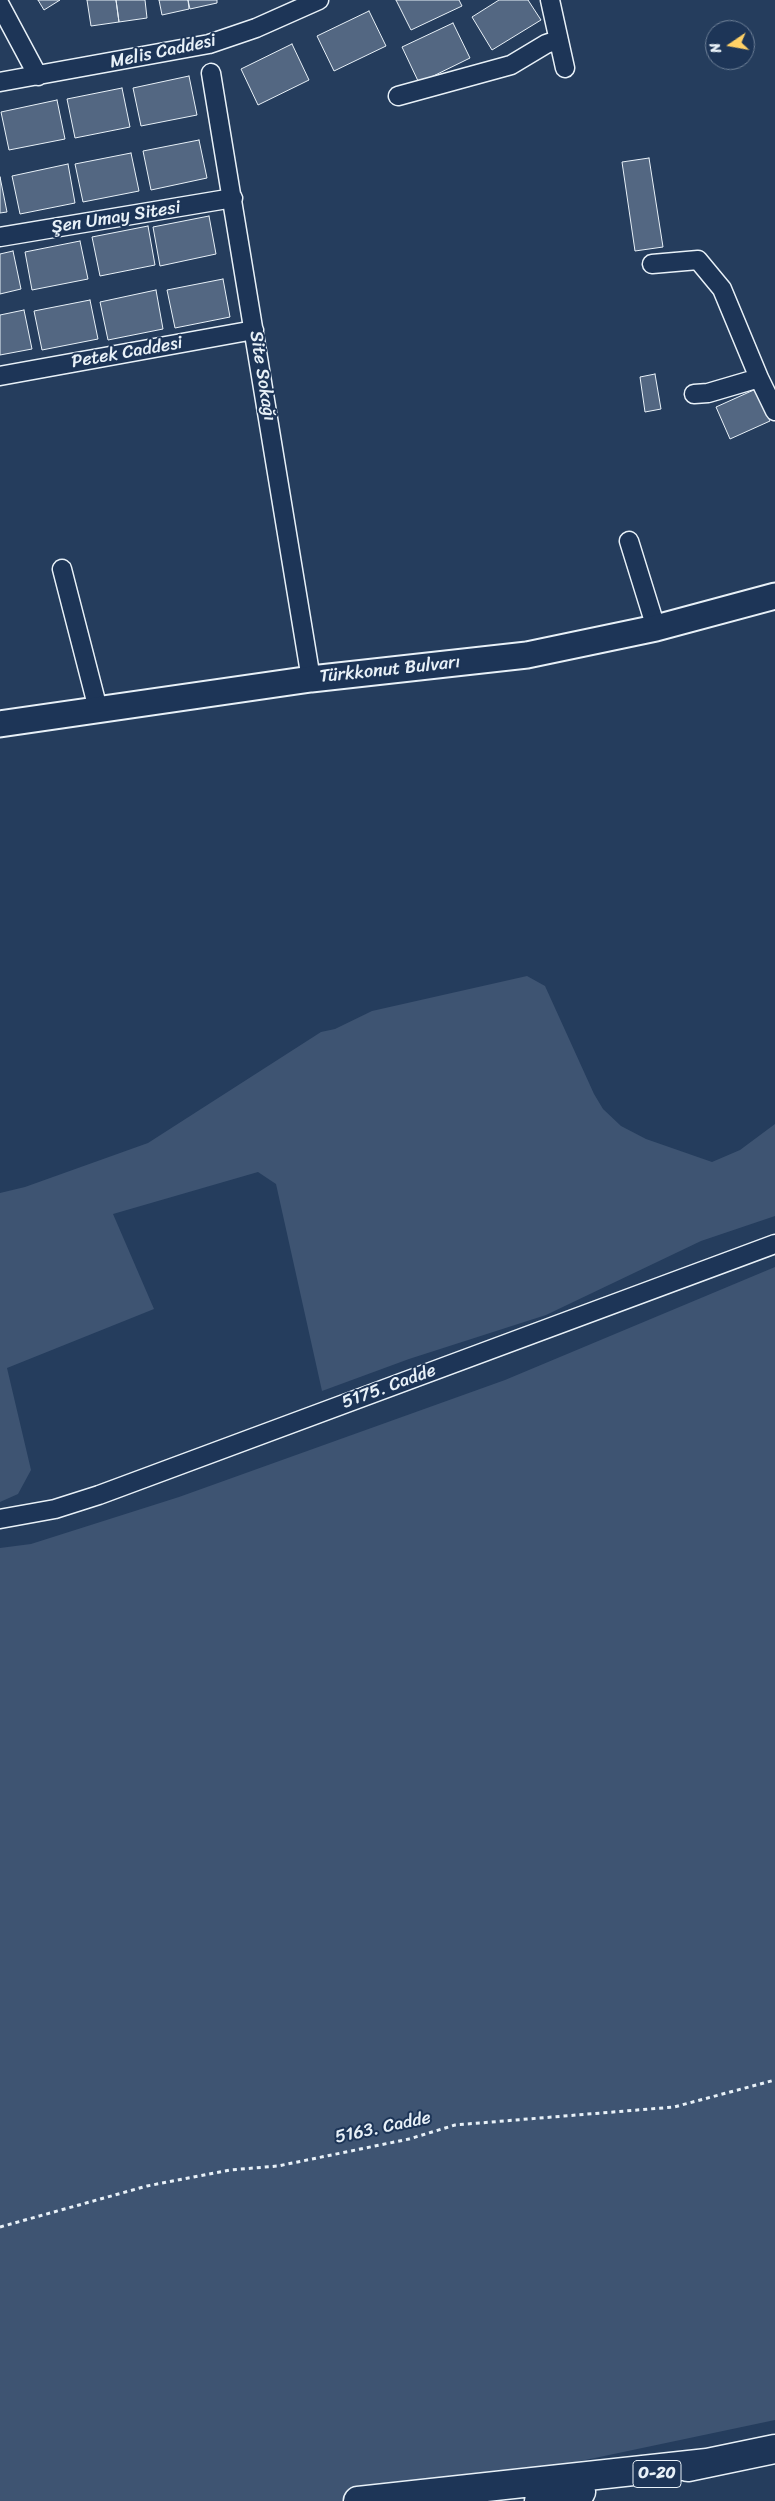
<!DOCTYPE html>
<meta charset="utf-8">
<style>
body{margin:0}
#map{position:relative;width:775px;height:2501px;overflow:hidden;background:#253d5d;font-family:Sriracha,sans-serif}
canvas{display:block}
.north{position:absolute;left:705px;top:20px;width:50px;height:50px;box-sizing:border-box;background:#1d3557;border:1px solid #6e8097;border-radius:50%;rotate:258deg;font-size:14px;font-weight:700;line-height:20px;text-align:center;color:#e8f1f8}
.north::after{content:'';display:block;margin:auto;width:18px;height:22px;background:#ffd166;clip-path:polygon(50% 0,100% 100%,50% 72%,0 100%)}
</style>
<div id="map">
<canvas width="775" height="2501"></canvas>
<div class="north">N</div>
</div>
<script>
const ctx = document.querySelector('canvas').getContext('2d');
ctx.lineJoin = 'round';
function fillPath(path, color) { ctx.fillStyle = color; ctx.fill(path, 'evenodd'); }
const shape = rows => new Path2D(rows.map(r => 'M' + r).join(''));
function strokePath(path, color, width, dash) { ctx.strokeStyle = color; ctx.lineWidth = width; ctx.lineCap = dash ? 'butt' : 'round'; ctx.setLineDash(dash || []); ctx.stroke(path); }
function drawText(font, color, halo, rows, align = 'center') {
  ctx.font = font + ' Sriracha,sans-serif'; ctx.lineWidth = 4; ctx.setLineDash([]); ctx.textBaseline = 'middle'; ctx.strokeStyle = halo; ctx.fillStyle = color; for (const [text, x, y, turn = 0] of rows) {
    ctx.save(); ctx.translate(x, y); ctx.rotate((+turn || 0) * Math.PI / 180); ctx.textAlign = isNaN(turn) ? turn : align; if (halo) ctx.strokeText(text, 0, 0); ctx.fillText(text, 0, 0); ctx.restore();
  }
}
fillPath(shape([
 [527,976,545,986,594,1094,603,1109,621,1126,646,1139,712,1162,740,1150,775,1124,775,1216,701,1241,546,1315,409,1359,322,1391,276,1184,258,1172,113,1214,154,1309,7,1368,31,1470,18,1494,0,1502,0,1193,25,1187,148,1143,321,1032,335,1029,372,1011],
 [775,1267,775,2420,571,2463,410,2501,0,2501,0,1548,31,1544,179,1497,505,1380]
]), '#3e5472');
const building = shape([
 [38,0,60,0,44,10,38,0],
 [87,0,116,0,119,22,91,26,87,0],
 [116,0,145,0,147,18,119,22,116,0],
 [159,0,188,0,189,9,162,15,159,0],
 [188,0,217,0,217,3,190,9,188,0],
 [396,0,459,0,462,6,411,30,396,0],
 [499,0,528,0,541,20,492,50,472,17,499,0],
 [369,11,386,46,334,71,317,36,369,11],
 [453,23,470,58,419,83,402,47,453,23],
 [292,44,309,80,258,105,241,69,292,44],
 [189,76,197,115,141,126,133,88,189,76],
 [122,88,130,127,75,138,67,99,122,88],
 [57,100,65,139,9,150,1,112,57,100],
 [199,140,207,178,151,190,143,151,199,140],
 [131,153,139,191,83,202,75,164,131,153],
 [649,158,663,247,635,251,622,162,649,158],
 [68,164,75,203,20,214,12,176,68,164],
 [0,177,7,212,0,213,0,177],
 [209,216,216,254,160,266,153,227,209,216],
 [148,226,155,265,100,276,92,237,148,226],
 [80,241,88,279,32,290,25,252,80,241],
 [13,251,21,289,0,294,0,254,13,251],
 [223,279,230,317,175,328,167,290,223,279],
 [156,290,163,329,108,340,100,302,156,290],
 [90,300,98,339,42,350,34,311,90,300],
 [24,310,32,349,0,355,0,315,24,310],
 [655,374,661,409,645,412,640,377,655,374],
 [756,389,770,421,730,439,716,407,756,389]
]);
fillPath(building, '#536782');
strokePath(building, '#e8f1f8', 1);
const street = shape([
 [550,0,565,68],
 [0,5,38,76],
 [211,73,311,679],
 [0,82,209,44,256,28,319,0],
 [398,96,511,65,546,44,558,40],
 [0,237,233,198],
 [652,264,698,260,722,289,759,378],
 [0,376,254,330],
 [694,394,708,393,759,378,775,411],
 [629,541,656,628],
 [62,569,98,709],
 [0,1519,55,1509,99,1495,775,1244]
]);
const secondary = shape([
 [0,724,311,679,527,655,656,628,775,596]
]);
const highway = shape([
 [688,2467,775,2449],
 [358,2501,707,2463],
 [539,2501,581,2492]
]);
strokePath(street, '#e8f1f8', 21);
strokePath(secondary, '#e8f1f8', 29);
strokePath(highway, '#e8f1f8', 31);
strokePath(shape([
 [0,2227,147,2186,230,2170,278,2166,409,2139,455,2125,674,2107,775,2080]
]), '#e8f1f8', 3, [4, 4]);
strokePath(street, '#1d3557', 18);
strokePath(secondary, '#1d3557', 25);
strokePath(highway, '#1d3557', 28);
for (const [x, y, w] of [
 [657,2474,48]
]) { const box = new Path2D(); box.roundRect(x - w / 2, y - 13.5, w, 27, 4); ctx.fillStyle = '#1d3557'; ctx.fill(box); strokePath(box, '#e8f1f8', 1); }
drawText('bold 16px', '#e8f1f8', null, [
 ["O-20",657,2474]
]);
drawText('18px', '#e8f1f8', '#1d3557', [
 ["Melis Caddesi",163,52,-12],
 ["Şen Umay Sitesi",116,218,-9],
 ["Petek Caddesi",127,353,-10],
 ["Site Sokağı",262,376,81],
 ["Türkkonut Bulvarı",390,670,-6],
 ["5175. Cadde",389,1387,-20],
 ["5163. Cadde",383,2128,-12]
]);
</script>
